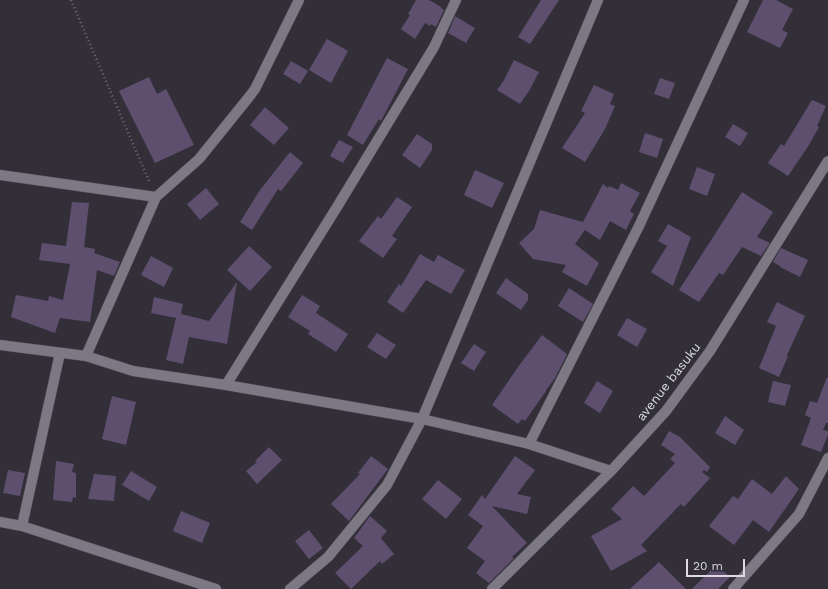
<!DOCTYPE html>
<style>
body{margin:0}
#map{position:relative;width:828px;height:589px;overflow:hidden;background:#322f39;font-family:"Work Sans",sans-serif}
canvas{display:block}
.scale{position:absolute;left:686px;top:559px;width:59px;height:18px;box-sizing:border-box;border:2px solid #dddbe1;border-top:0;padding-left:5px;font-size:12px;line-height:14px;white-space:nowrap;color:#dddbe1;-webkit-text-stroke:3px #322f39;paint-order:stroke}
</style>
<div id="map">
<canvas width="828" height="589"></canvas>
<div class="scale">20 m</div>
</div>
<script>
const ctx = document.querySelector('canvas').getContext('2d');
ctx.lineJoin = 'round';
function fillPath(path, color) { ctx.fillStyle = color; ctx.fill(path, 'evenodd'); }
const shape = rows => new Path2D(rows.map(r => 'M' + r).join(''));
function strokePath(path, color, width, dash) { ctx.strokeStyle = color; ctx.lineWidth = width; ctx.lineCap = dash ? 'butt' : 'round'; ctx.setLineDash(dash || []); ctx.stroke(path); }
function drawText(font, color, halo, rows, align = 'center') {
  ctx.font = font + ' "Work Sans",sans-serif'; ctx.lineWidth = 3; ctx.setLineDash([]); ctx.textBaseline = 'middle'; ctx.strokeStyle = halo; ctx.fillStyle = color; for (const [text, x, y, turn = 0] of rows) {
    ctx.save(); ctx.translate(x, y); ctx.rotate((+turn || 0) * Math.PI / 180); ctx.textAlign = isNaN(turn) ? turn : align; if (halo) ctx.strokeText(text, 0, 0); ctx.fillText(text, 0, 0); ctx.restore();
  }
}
fillPath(shape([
 [416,0,429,0,441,7,441,8,444,10,436,27,431,24,430,26,425,23,415,39,401,29,410,15,408,14],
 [541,0,559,0,530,44,518,37],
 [763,0,776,0,793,9,782,30,788,33,780,48,747,32],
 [455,16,475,28,466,43,448,33],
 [327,39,348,51,331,83,309,70],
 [387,58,408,69,381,121,379,119,363,145,347,135],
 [514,60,539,72,529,91,520,104,497,90,504,80],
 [291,61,308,71,300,84,283,74],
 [149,77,157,94,166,89,194,145,155,163,119,91],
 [660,78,675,83,669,99,654,94],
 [594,85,614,94,610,104,615,106,605,129,585,162,562,148,585,113,581,111],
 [812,100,826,106,817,126,819,127,809,145,788,176,768,163,781,144,784,146],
 [265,107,289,128,274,145,250,125],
 [733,124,748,133,740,146,725,137],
 [645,133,663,139,657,158,639,152],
 [417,134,432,144,432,150,420,168,402,155],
 [339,140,353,147,343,163,330,156],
 [290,152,303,163,281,191,278,189,252,230,240,222,260,190],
 [697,167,715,174,707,196,689,189],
 [475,170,504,183,492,208,464,195],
 [621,183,640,193,630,211,634,214,626,230,610,221,600,240,585,230,575,244,599,263,587,286,562,272,566,265,533,259,519,243,534,229,540,210,583,222,603,184,608,188,609,186,618,190],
 [206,188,219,204,200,220,187,204],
 [742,192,773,212,757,237,770,243,761,256,742,247,723,275,719,273,699,302,679,290],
 [397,197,412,207,392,236,397,239,383,258,359,241,378,216,381,219],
 [72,202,89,203,84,247,95,249,94,253,120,262,114,276,97,270,90,322,60,318,55,333,11,317,16,295,48,301,49,296,63,300,70,264,39,260,42,243,66,246],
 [668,224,691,237,673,286,651,272,667,246,658,241],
 [249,246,272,267,250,291,227,270],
 [781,248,808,260,800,277,780,267,780,266,773,262],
 [420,254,434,262,438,255,465,270,451,294,426,280,403,313,387,302,399,284,401,286],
 [151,256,173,268,164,287,141,275],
 [506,278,528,294,528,300,521,310,496,293],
 [237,282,227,344,189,337,183,364,166,360,176,318,151,313,154,297,183,304,181,314,209,321],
 [569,288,593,304,583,322,558,306],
 [302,295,320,306,316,313,348,334,336,352,308,334,310,331,288,317],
 [777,302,805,316,787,355,788,356,779,377,759,368,776,326,767,322],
 [627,318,647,329,637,347,617,335],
 [377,333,396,345,386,359,367,347],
 [542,335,567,354,555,378,546,390,546,391,525,421,522,419,518,424,492,405,518,367],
 [474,344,486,352,474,371,461,363],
 [827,377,828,378,828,423,826,423,823,430,828,431,828,435,821,452,801,445,811,418,805,415,810,401,817,403],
 [597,381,613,391,600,413,584,403],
 [773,381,791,385,785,406,768,402],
 [112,396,136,402,126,445,102,439],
 [725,416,744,430,735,445,715,433],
 [669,431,680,437,710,467,707,472,704,470,702,472,710,478,684,507,681,504,641,545,647,551,611,571,591,536,622,519,611,509,633,486,644,496,675,463,670,459,675,454,661,445],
 [269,447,282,460,257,484,246,471,257,462,255,461],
 [371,456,388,469,349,521,331,504,360,474,358,473],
 [515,456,535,470,517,494,531,497,527,514,492,506,527,543,512,557,514,558,489,583,476,573,485,561,467,548,483,526,468,515,482,495,485,499],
 [56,461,74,464,72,472,76,473,76,498,73,497,72,502,53,500],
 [8,470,25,473,20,496,3,493],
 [131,471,157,487,149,501,122,485],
 [94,474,116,476,114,501,88,499],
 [786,476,799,489,769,532,753,520,734,545,709,526,733,496,738,499,752,479,772,494],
 [438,480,462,499,446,519,422,499],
 [181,511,210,523,202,543,173,531],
 [370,516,387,531,381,538,394,554,382,564,380,561,351,589,335,573,363,546,354,538],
 [309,530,323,548,309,559,295,541],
 [659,562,686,589,630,589],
 [716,565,730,577,718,589,692,589]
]), '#5f4f6f');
const street = shape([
 [0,175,156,197],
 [0,345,86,356,133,371,226,385,422,419,529,444,611,471],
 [86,356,156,197,199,159,249,97,255,89,299,0],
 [226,385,337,207,434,47,456,0],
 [529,444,639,226,744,0],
 [0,522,22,526,216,589],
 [22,526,60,353],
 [290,589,328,557,387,485,422,419,598,0],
 [492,589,611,471,666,411,710,351,828,161],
 [733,589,799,514,828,458]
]);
strokePath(street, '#4d4a52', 11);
strokePath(shape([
 [71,0,149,181]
]), '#6e6b74', 2.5, [1, 3]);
strokePath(street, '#7c7984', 10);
drawText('13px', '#dddbe1', '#322f39', [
 ["avenue basuku",669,382,-52]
]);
</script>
